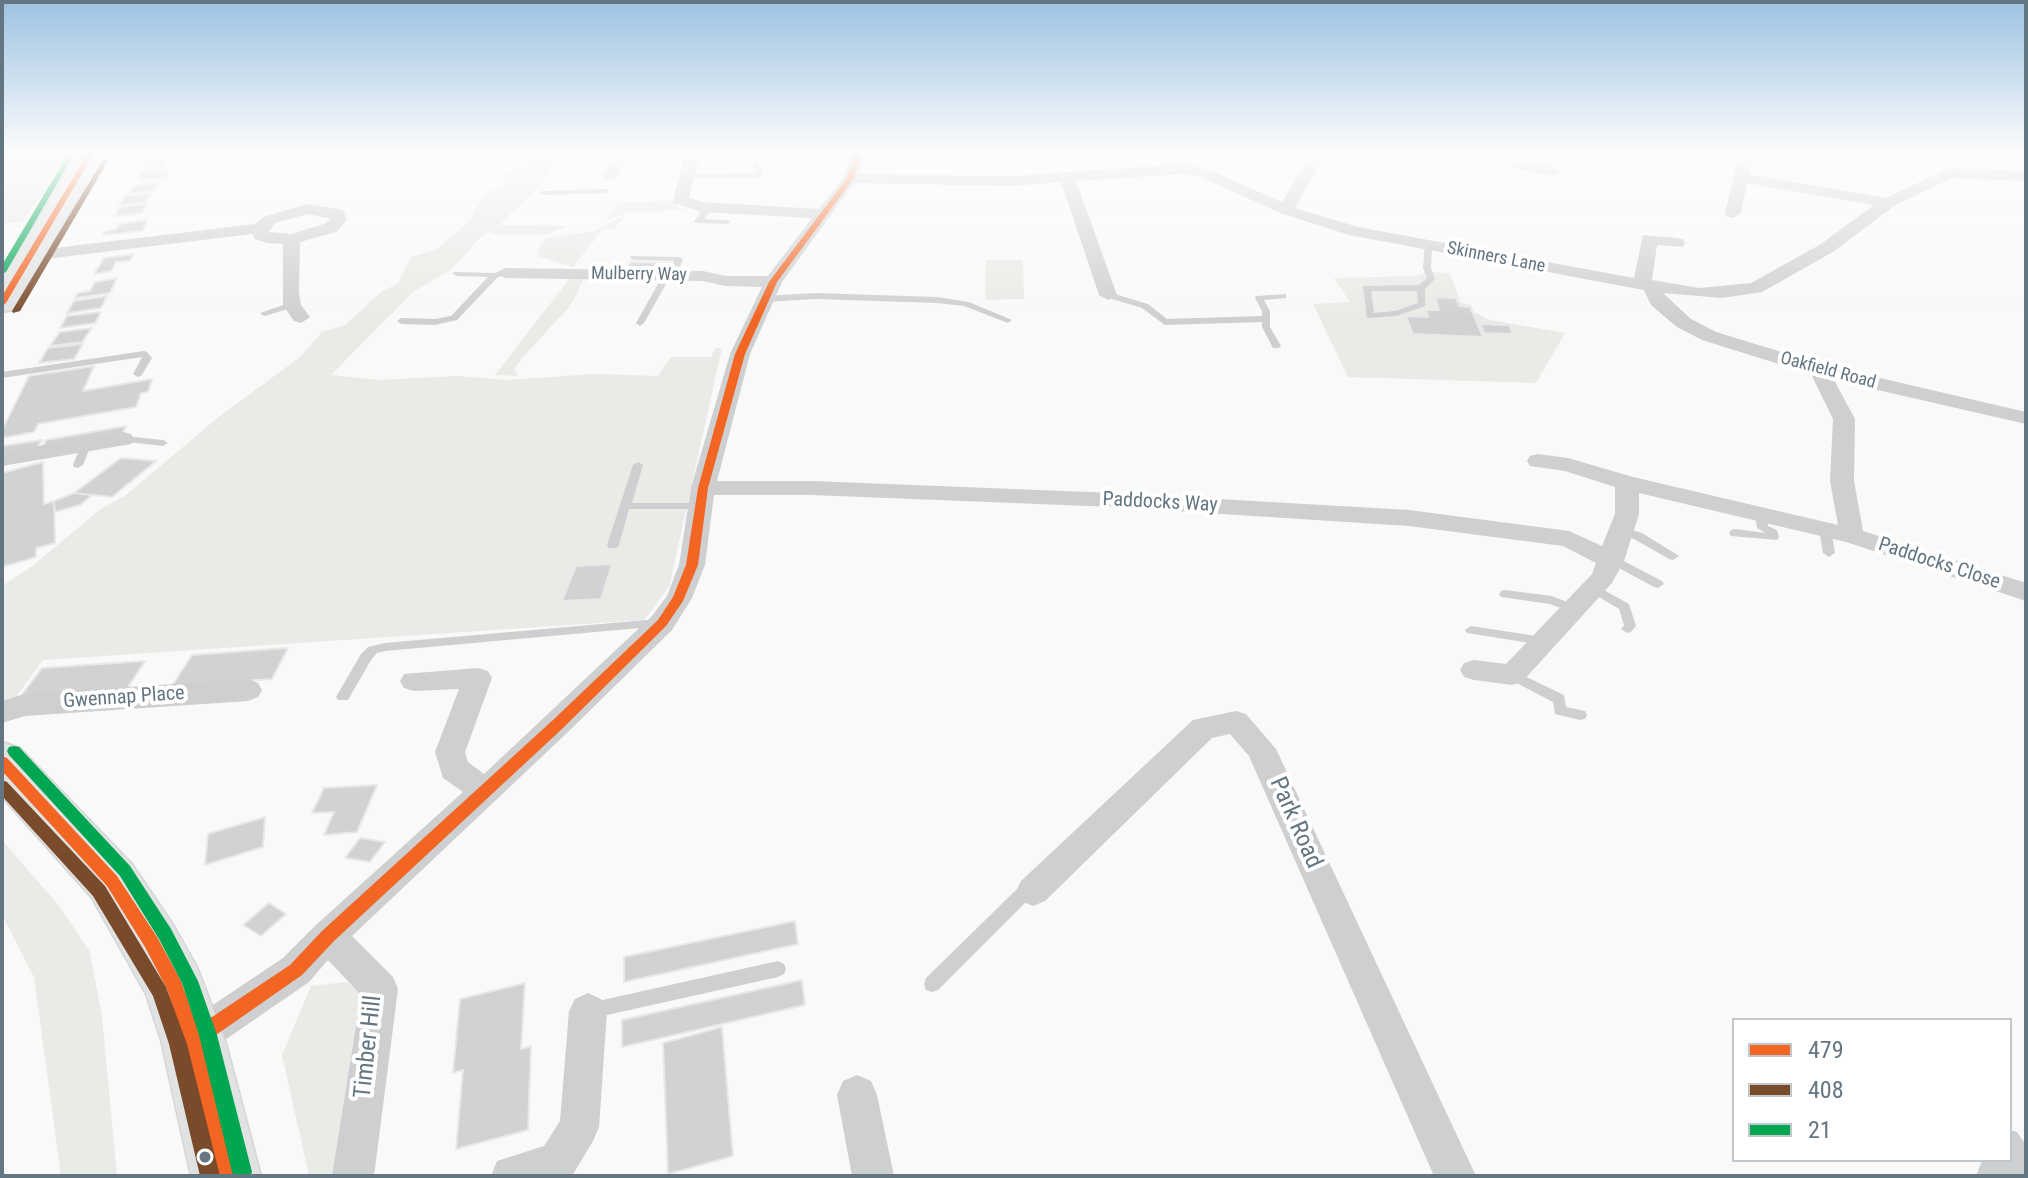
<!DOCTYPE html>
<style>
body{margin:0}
#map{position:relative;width:2028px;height:1178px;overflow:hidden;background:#f9f9f9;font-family:"Roboto Condensed",sans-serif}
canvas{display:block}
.frame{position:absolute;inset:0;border:4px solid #657683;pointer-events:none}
.legend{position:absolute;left:1732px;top:1018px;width:280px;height:144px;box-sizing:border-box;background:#fff;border:2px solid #c1c8cd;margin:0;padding:10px 14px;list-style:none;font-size:24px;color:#657683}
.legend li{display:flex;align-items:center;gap:16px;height:40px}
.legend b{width:40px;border:2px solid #c1c8cd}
</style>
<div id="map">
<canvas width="2028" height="1178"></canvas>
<div class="frame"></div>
<ul class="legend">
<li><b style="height:10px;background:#f26522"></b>479</li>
<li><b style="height:10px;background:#7a4b2a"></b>408</li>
<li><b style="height:10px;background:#00a651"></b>21</li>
</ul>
</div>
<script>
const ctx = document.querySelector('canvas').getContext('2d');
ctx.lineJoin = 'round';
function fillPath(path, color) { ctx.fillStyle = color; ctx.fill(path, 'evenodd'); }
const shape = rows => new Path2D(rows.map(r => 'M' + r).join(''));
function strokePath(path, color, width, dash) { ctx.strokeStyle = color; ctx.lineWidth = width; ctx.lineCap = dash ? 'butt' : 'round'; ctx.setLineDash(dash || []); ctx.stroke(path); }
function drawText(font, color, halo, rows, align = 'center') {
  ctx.font = font + ' "Roboto Condensed",sans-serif'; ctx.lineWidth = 8; ctx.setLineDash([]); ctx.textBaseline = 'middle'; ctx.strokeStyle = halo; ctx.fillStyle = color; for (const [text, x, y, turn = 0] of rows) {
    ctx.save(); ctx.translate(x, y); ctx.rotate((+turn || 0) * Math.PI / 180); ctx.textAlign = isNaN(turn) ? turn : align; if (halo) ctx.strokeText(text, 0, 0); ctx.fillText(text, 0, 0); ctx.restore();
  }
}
fillPath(shape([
 [2,153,82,153,69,176,50,179,48,183,64,183,56,193,40,196,22,223,2,223],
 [531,153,564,153,531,195,499,225,567,226,545,235,489,234,494,228,480,238,452,269,413,292,331,375,379,380,457,376,507,380,595,374,658,376,671,357,711,357,715,348,722,348,669,587,644,620,43,660,16,697,6,702,2,698,2,586,31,567,102,508,125,496,216,419,299,358,322,332,345,325,380,293,398,283,411,257,437,249,470,220,482,196,502,185,505,174,525,162],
 [677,200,677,207,689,210,629,212,606,221,619,203],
 [619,218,623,218,614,229,603,229,573,267,538,256,540,244,546,238,594,231],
 [986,260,1023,260,1024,299,985,300],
 [1429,272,1450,273,1461,303,1470,304,1474,312,1490,320,1565,333,1536,383,1348,377,1313,304,1350,302,1334,278,1414,276],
 [570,278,583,279,577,294,569,307,522,358,514,369,518,376,495,375],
 [2,840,60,907,90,952,102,1017,117,1176,61,1176,34,977,2,915],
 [347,982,367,996,337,1176,309,1176,282,1055,311,986]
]), '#e8ebe6');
const building = shape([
 [163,158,161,160,166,160,162,168,145,170,148,166,142,166,146,160,163,158],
 [166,169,164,172,170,171,166,179,137,180,141,172,166,169],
 [160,182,155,191,127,194,136,185,160,182],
 [151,193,146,202,119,205,125,196,151,193],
 [147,204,142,213,115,216,120,207,147,204],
 [147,220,143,231,103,235,105,231,117,229,119,224,147,220],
 [134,254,130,261,116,262,111,271,94,274,104,258,134,254],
 [631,262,670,263,665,269,627,268,631,262],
 [117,278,110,293,75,298,78,293,90,291,95,282,117,278],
 [107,296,101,308,67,313,74,301,107,296],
 [1435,297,1456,298,1459,306,1470,307,1483,337,1413,334,1406,316,1428,317,1426,310,1439,310,1435,297],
 [101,312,95,323,60,328,67,316,101,312],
 [1480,324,1509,325,1513,334,1484,333,1480,324],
 [92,328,82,342,50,346,60,332,92,328],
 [83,344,74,359,39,363,48,348,83,344],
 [94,366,83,391,152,379,148,392,141,393,136,407,38,424,34,432,2,438,2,430,29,376,94,366],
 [126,426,122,435,42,448,46,440,126,426],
 [42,440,36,449,2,454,2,446,42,440],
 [121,458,156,461,112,497,74,493,121,458],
 [43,462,44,504,54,501,55,543,36,548,36,557,2,567,2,473,43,462],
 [74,493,92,495,80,505,55,512,54,501,74,493],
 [612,564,601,599,562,601,576,566,612,564],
 [288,648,272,679,172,686,192,655,288,648],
 [145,661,126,690,20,697,42,668,145,661],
 [377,785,357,832,324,835,334,812,312,813,324,788,377,785],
 [265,817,263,847,205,865,208,834,265,817],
 [360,838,385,842,370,862,345,858,360,838],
 [269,903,286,914,261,936,243,925,269,903],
 [795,921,798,944,624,982,624,957,795,921],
 [802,980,805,1005,622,1047,622,1020,802,980],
 [525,983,521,1049,531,1046,528,1130,456,1149,463,1070,453,1073,460,999,525,983],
 [722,1027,733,1156,668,1174,663,1043,722,1027]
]);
fillPath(building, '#d0d2d3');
strokePath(building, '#e8e8e8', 2);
const highway = shape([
 [79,153,103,153,18,303,13,310,2,312,2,278,79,153],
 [2,742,20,748,132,864,172,923,197,967,225,1040,261,1176,191,1176,161,1040,146,994,92,898,2,797,2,742]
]);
strokePath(highway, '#d5d6d6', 3);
fillPath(shape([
 [183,154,186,156,185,157,89,159,86,157,89,155,183,154],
 [756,159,759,161,758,166,764,169,760,176,757,178,686,178,682,176,686,174,755,173,757,170,751,168,753,161,756,159],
 [608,189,609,191,605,193,543,195,539,193,543,191,608,189],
 [706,206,713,208,704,219,727,220,731,222,727,224,695,223,694,221,706,206],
 [1425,243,1432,245,1431,268,1435,279,1425,289,1425,306,1396,316,1367,318,1363,286,1419,285,1427,278,1423,268,1425,243],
 [1371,291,1417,291,1418,303,1395,311,1374,313,1371,291],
 [631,256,679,257,683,259,677,275,670,277,644,323,640,326,636,323,663,275,670,273,674,261,634,260,630,258,631,256],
 [505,271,508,271,508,275,498,277,457,320,435,325,401,324,397,321,401,318,435,319,451,316,488,277,457,276,453,274,454,272,495,273,505,271],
 [1108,292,1148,304,1167,319,1262,316,1262,311,1255,298,1256,296,1286,294,1286,298,1264,300,1270,311,1270,327,1281,346,1279,348,1273,348,1262,327,1262,322,1165,325,1142,308,1105,297,1104,295,1108,292],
 [816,293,937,297,969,302,1012,320,1008,323,964,306,937,303,816,299,765,302,761,299,765,296,816,293],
 [292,302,295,303,295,307,264,316,260,313,292,302],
 [144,351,147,352,152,358,141,376,138,377,133,374,142,357,2,378,2,372,144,351],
 [123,436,163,440,168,443,163,446,119,441,118,439,123,436],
 [86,442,91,445,83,465,78,468,74,467,73,465,81,445,86,442],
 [638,462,643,465,632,503,701,503,707,506,701,509,629,509,619,545,617,548,609,548,607,545,633,465,638,462],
 [1761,511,1767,514,1768,526,1777,530,1779,537,1777,540,1731,536,1729,533,1731,530,1735,529,1766,533,1757,528,1755,514,1761,511],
 [1825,525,1831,529,1835,553,1829,557,1823,553,1819,529,1825,525],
 [1622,527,1642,533,1679,556,1673,560,1669,559,1634,539,1618,534,1616,531,1622,527],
 [1612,555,1662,581,1664,584,1658,588,1654,587,1608,562,1606,559,1608,556,1612,555],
 [1593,584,1629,604,1636,626,1631,632,1627,633,1621,629,1624,625,1619,609,1589,591,1587,588,1589,585,1593,584],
 [1505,590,1552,596,1577,606,1579,609,1573,613,1550,604,1501,597,1499,594,1501,591,1505,590],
 [658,619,662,620,664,623,662,626,385,651,377,653,371,660,348,700,338,700,336,697,361,654,368,647,385,643,658,619],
 [1471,626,1543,637,1547,638,1549,641,1547,644,1543,645,1467,633,1465,630,1471,626],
 [1512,670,1564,695,1566,707,1585,711,1587,715,1585,719,1580,720,1555,714,1553,702,1507,678,1505,675,1507,672,1512,670],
 [1033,884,1039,886,1041,891,1039,896,1028,900,938,990,932,992,926,990,924,984,926,978,1016,890,1033,884],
 [778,961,784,964,786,969,784,974,778,977,589,1019,583,1017,580,1011,583,1005,589,1003,778,961],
 [2010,1130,2017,1132,2026,1145,2026,1169,2019,1167,2010,1154,2010,1130]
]), '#cecfd0');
fillPath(shape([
 [677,153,670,157,629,161,623,164,616,179,606,179,603,176,612,158,621,154,677,153],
 [679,153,696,153,699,157,689,198,703,202,819,209,843,178,851,153,865,153,859,174,1012,176,1184,164,1210,170,1282,202,1312,153,1326,153,1295,208,1358,227,1634,278,1643,235,1677,238,1683,239,1685,243,1683,247,1657,245,1652,280,1699,288,1751,283,1821,244,1874,205,1747,183,1741,213,1733,218,1727,216,1725,213,1739,153,1753,153,1749,174,1886,198,1950,168,2026,171,2026,181,1952,178,1894,206,1833,252,1762,292,1722,298,1663,293,1691,319,1716,332,1824,365,2026,412,2026,424,1834,380,1855,419,1854,481,1863,531,2026,583,2026,601,1846,542,1639,493,1639,514,1624,561,1612,583,1522,682,1512,685,1474,680,1464,677,1460,670,1464,663,1474,660,1506,664,1592,574,1596,563,1563,546,1409,526,1114,507,812,495,714,495,705,565,692,598,672,630,568,732,352,936,393,977,398,989,374,1176,332,1176,361,995,328,960,309,982,206,1053,193,1058,180,1053,174,1040,180,1027,283,958,316,925,463,792,443,778,435,752,459,689,414,691,404,688,400,681,404,674,478,668,488,671,492,678,465,752,468,762,484,774,652,616,667,596,679,565,691,488,730,354,762,287,726,286,703,281,505,278,496,273,505,268,703,271,726,276,768,276,812,218,701,212,675,203,673,200,684,158,679,153],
 [1184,174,1201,177,1280,213,1349,235,1644,290,1651,305,1677,327,1702,340,1811,374,1833,419,1830,481,1838,525,1633,477,1568,458,1538,454,1530,456,1527,461,1530,466,1565,471,1615,487,1615,514,1602,546,1569,531,1409,510,1114,493,812,481,717,481,750,354,782,282,854,183,1012,186,1061,182,1099,295,1108,300,1117,295,1076,181,1184,174],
 [1518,161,1553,166,1561,171,1553,176,1513,168,1513,162,1518,161],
 [307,204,343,210,347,220,336,232,300,242,299,293,301,305,310,317,301,323,294,321,283,305,283,244,267,243,255,239,252,234,29,261,20,256,29,251,255,224,263,217,307,204],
 [308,214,331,219,324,224,291,234,269,232,275,223,308,214],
 [123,432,131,434,134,439,131,444,2,466,2,452,123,432],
 [248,679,258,683,262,690,258,697,248,701,25,716,2,723,2,701,24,694,248,679],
 [1236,711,1246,714,1276,749,1476,1176,1434,1176,1249,756,1230,734,1212,738,1045,901,1033,906,1021,901,1016,891,1021,881,1193,720,1236,711],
 [588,993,601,999,607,1011,599,1127,593,1141,572,1176,491,1176,497,1161,544,1146,560,1121,569,1011,575,999,588,993],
 [857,1075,871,1081,877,1095,894,1176,852,1176,837,1095,843,1081,857,1075],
 [2026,1148,2026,1176,1976,1176,1982,1161,2010,1160,2010,1152,2026,1148]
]), '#cecfd0');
fillPath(highway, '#e1e2e2');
fillPath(shape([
 [88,153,94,153,6,303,2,306,2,296,88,153],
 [855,153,861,153,854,178,777,282,745,354,708,488,698,565,683,601,666,626,563,728,334,941,302,975,203,1044,236,1176,216,1176,184,1040,167,989,145,947,107,886,2,771,2,756,7,758,117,876,157,937,181,981,197,1027,290,965,322,931,553,720,658,620,673,597,686,565,698,488,735,354,769,282,847,178,855,153]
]), '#f26522');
fillPath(shape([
 [105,159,108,161,20,311,13,313,12,311,102,161,105,159],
 [2,780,7,782,105,886,166,987,187,1044,220,1176,200,1176,169,1044,153,996,93,896,2,796,2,780]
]), '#7a4b2a');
fillPath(shape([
 [69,153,75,153,6,272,2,274,2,265,69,153],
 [14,746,19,747,130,866,171,929,198,981,217,1035,252,1172,250,1176,234,1176,232,1172,199,1035,182,983,159,939,120,876,9,755,7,751,9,747,14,746]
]), '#00a651');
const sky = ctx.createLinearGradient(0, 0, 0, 318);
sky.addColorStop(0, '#9dc2e2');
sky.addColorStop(0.48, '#fcfcfc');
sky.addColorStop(1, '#fcfcfc00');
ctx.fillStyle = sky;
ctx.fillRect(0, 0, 2028, 318);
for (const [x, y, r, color] of [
 [205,1157,7,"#657683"]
]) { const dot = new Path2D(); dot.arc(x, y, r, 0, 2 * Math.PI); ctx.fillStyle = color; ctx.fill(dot); strokePath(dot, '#fff', 3); }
drawText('18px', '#657683', '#fff', [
 ["Skinners Lane",1496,258,11],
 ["Mulberry Way",639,275,1],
 ["Oakfield Road",1828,371,15]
]);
drawText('20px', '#657683', '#fff', [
 ["Paddocks Way",1160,503,3],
 ["Paddocks Close",1939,564,18],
 ["Gwennap Place",124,698,-4]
]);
drawText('24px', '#657683', '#fff', [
 ["Park Road",1295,823,66],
 ["Timber Hill",369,1047,-84]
]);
</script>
